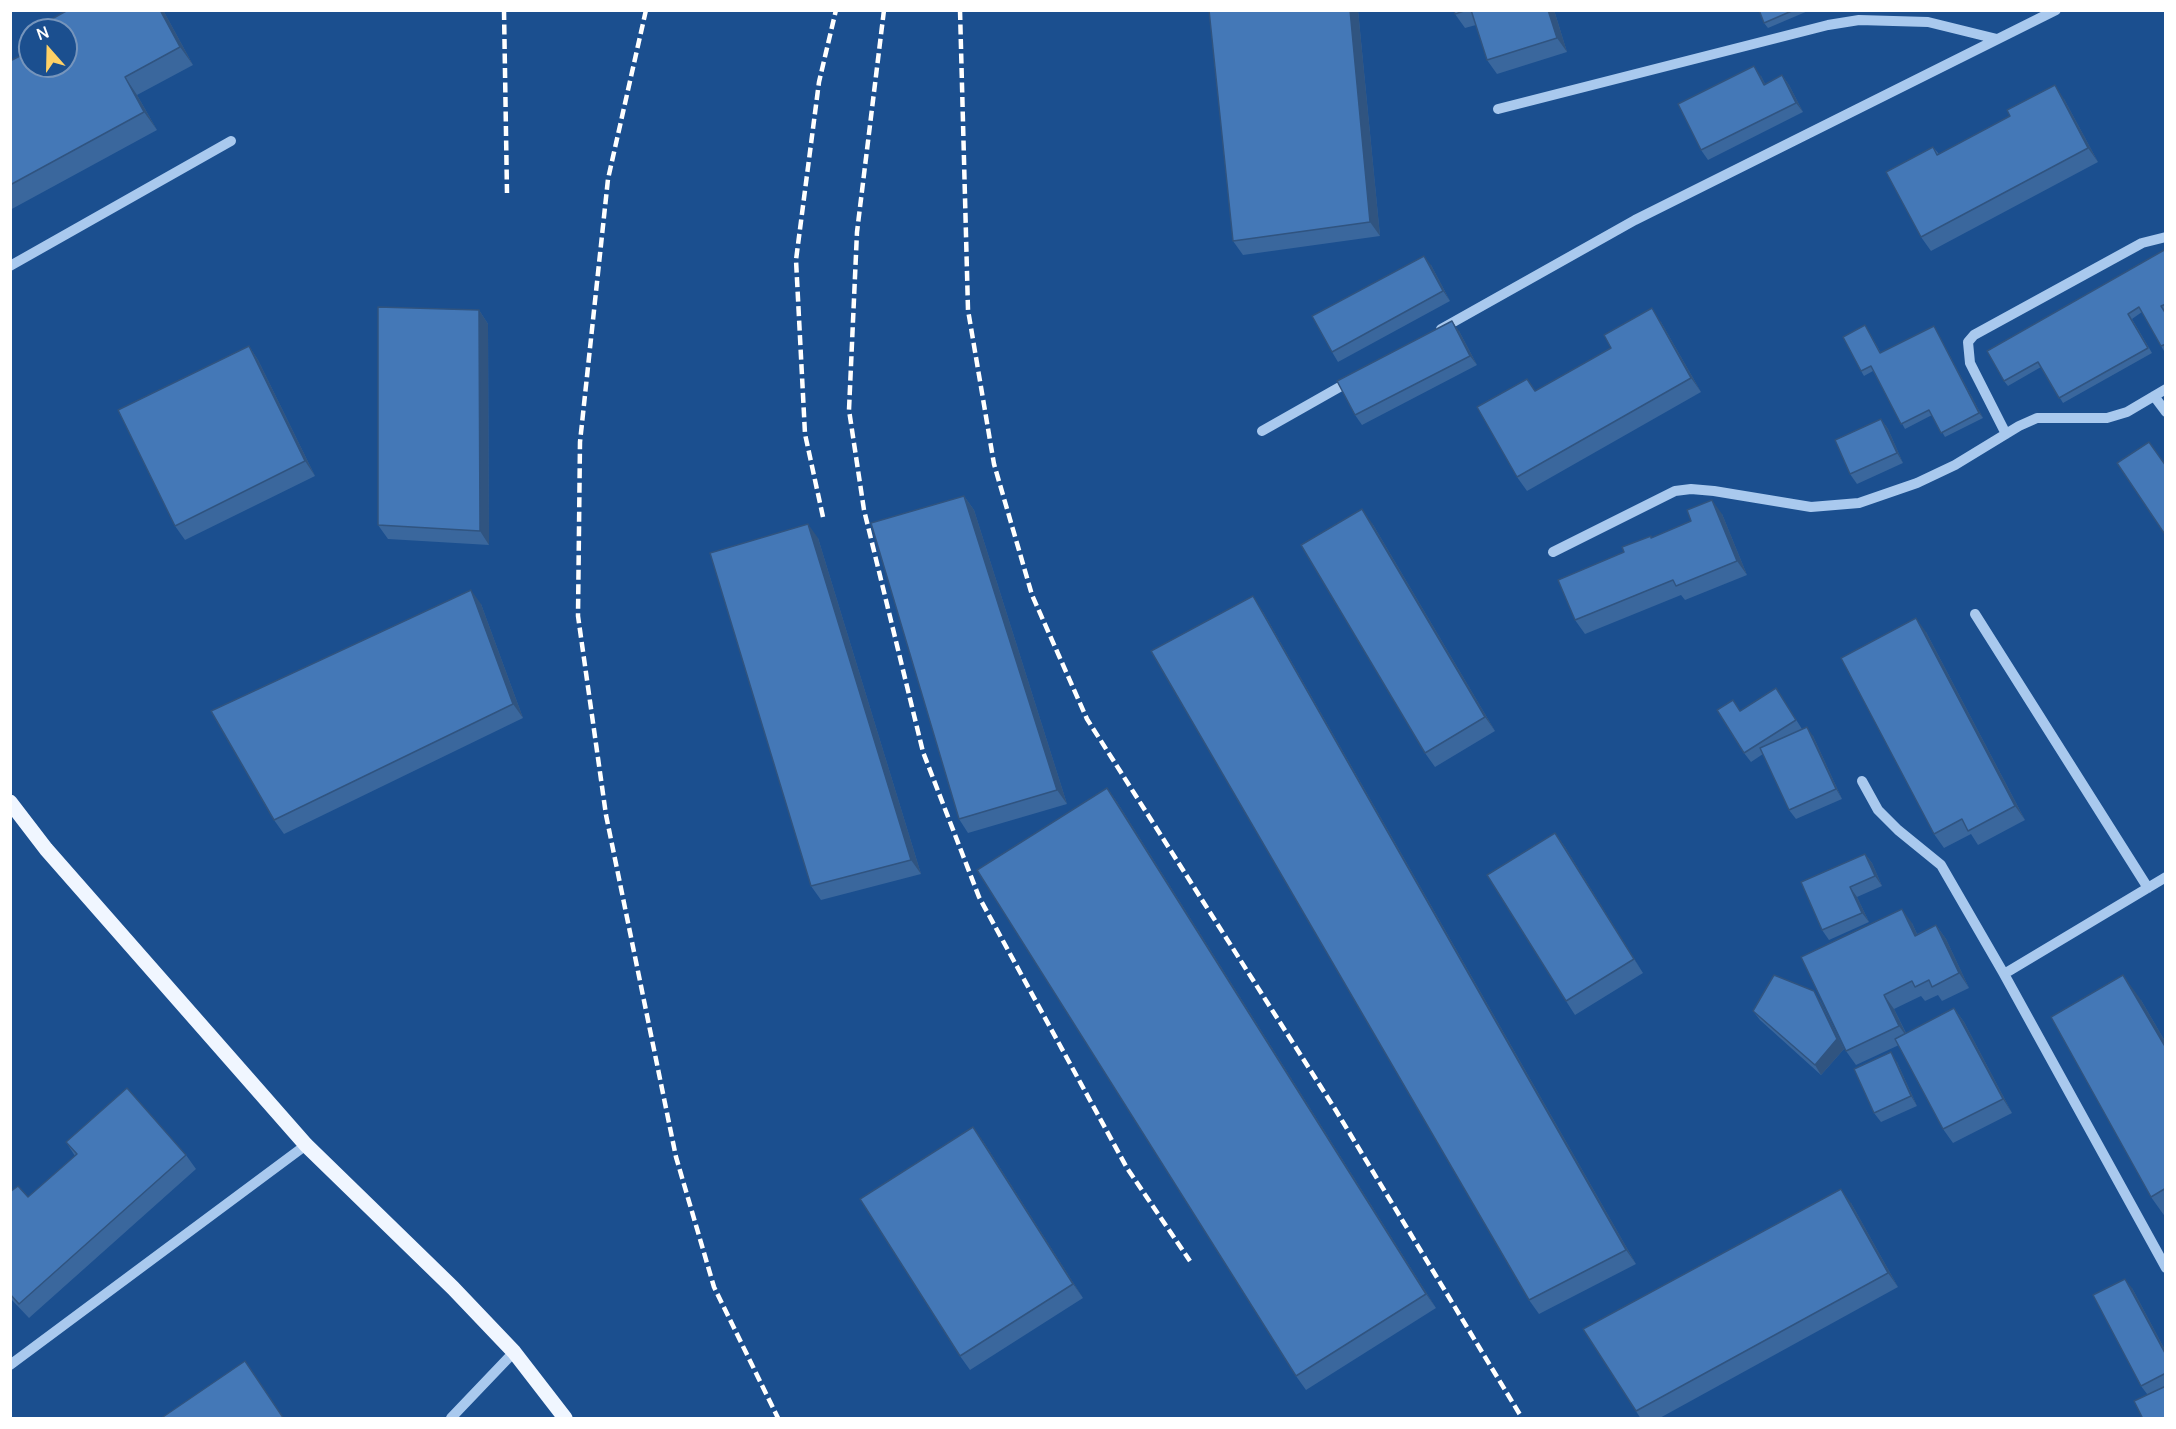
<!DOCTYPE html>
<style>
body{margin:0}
#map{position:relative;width:2176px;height:1429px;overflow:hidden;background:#1b4f8f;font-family:Manrope,sans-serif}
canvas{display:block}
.frame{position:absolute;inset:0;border:12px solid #fff;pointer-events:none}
.north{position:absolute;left:18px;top:18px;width:60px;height:60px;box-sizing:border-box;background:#1b4f8f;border:2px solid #7695bc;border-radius:50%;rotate:340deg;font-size:16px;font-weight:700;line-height:24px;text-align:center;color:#fff}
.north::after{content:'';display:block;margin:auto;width:21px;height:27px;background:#ffd166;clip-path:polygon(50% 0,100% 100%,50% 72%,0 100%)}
</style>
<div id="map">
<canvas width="2176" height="1429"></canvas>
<div class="frame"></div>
<div class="north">N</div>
</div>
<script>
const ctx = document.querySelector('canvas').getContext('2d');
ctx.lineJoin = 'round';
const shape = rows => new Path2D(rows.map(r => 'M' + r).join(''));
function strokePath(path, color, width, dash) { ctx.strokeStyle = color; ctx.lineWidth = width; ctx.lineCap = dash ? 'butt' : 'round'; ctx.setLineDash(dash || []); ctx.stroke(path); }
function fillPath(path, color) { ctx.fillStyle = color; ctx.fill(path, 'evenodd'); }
strokePath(shape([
 [1498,109,1828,25,1859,20,1928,22,1997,39],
 [10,266,231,141],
 [1441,329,1635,220,2056,10],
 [2154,396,2166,412],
 [1262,431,1352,380],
 [2006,434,1970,363,1968,342,1974,335,2142,243,2166,237],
 [1553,552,1675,491,1691,489,1714,491,1811,507,1859,503,1917,483,1955,465,2019,426,2037,418,2107,418,2127,412,2166,389],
 [1975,614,2148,888],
 [1862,781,1878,810,1898,830,1941,865,2004,974],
 [2166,877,2004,974,2166,1268],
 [10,1365,306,1145],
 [451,1418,514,1352]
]), '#a9c9ee', 10);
strokePath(shape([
 [10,802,46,849,306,1145,453,1288,514,1352,565,1418]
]), '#f0f6ff', 15);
strokePath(shape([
 [504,10,507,193],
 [646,10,608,179,580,442,578,616,606,815,676,1157,714,1287,778,1418],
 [884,10,857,232,849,410,864,510,923,752,979,897,1127,1168,1190,1261],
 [960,10,968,310,994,464,1032,595,1087,719,1335,1109,1522,1418],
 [823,517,805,434,796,260,819,82,836,10]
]), '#fff', 4.5, [10, 4.5]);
fillPath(shape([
 [68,10,163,10,193,65,137,95,157,130,10,210,10,61,30,66],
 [1209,10,1358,10,1380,236,1243,255,1233,241],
 [1454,10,1554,10,1567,52,1497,74,1487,60,1476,25,1465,28,1455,14],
 [1759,10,1808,10,1808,11,1768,28,1764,23],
 [1782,75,1789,85,1803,112,1708,160,1701,150,1761,76,1765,84],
 [2064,99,2098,162,1931,251,1921,237,1933,147,1939,154],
 [2166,249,2166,311,2165,311,2166,313,2166,351,2164,351,2161,346,2142,312,2132,319,2152,353,2063,403,2041,367,2008,386,2004,381],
 [1431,265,1450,301,1338,362,1332,352],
 [479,310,488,324,489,545,388,539,378,525],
 [1661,322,1701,392,1527,491,1517,477,1536,391],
 [1865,325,1881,353,1934,326,1983,418,1945,437,1932,415,1905,429,1873,371,1864,376,1861,371],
 [1459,331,1477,365,1362,425,1355,415],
 [249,346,258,360,315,476,185,540,175,526],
 [1881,419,1888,429,1903,463,1857,484,1850,474],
 [964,496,974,510,1067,804,968,833,959,819],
 [1722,514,1747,575,1685,600,1681,595,1585,634,1575,620,1624,552,1652,538],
 [1372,523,1495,731,1435,767,1425,753],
 [818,538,921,874,821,900,811,886],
 [481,604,523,718,284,834,274,820],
 [1262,610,1636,1264,1539,1314,1529,1300],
 [1926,632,2025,820,1978,845,1971,834,1944,848,1934,834],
 [1776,688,1802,729,1813,736,1842,799,1796,819,1789,810,1763,754,1751,762,1744,753],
 [1107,788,1117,802,1436,1308,1306,1390,1296,1376],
 [1555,833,1565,847,1643,973,1575,1015,1566,1001],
 [1865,854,1872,863,1882,886,1857,897,1869,922,1829,940,1822,930],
 [1912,923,1917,934,1936,925,1946,939,1969,988,1942,1001,1938,995,1925,1001,1921,996,1894,1009,1906,1033,1954,1008,1964,1022,2012,1113,1953,1143,1943,1129,1899,1045,1856,1065,1846,1051],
 [1820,1000,1844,1049,1821,1075,1760,1020,1753,1011],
 [2141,1000,2166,1043,2166,1218,2151,1197],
 [1897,1062,1917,1106,1881,1122,1874,1113],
 [983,1141,1083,1298,970,1370,960,1356],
 [66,1142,186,1155,196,1169,29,1318,10,1298,10,1192,28,1197,75,1156],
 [1851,1203,1898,1287,1658,1419,1641,1419,1583,1329],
 [2132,1288,2166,1352,2166,1419,2141,1386]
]), '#3a679d');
fillPath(shape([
 [160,10,163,10,193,65,180,47],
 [1350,10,1358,10,1380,236,1370,222],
 [1548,10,1554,10,1567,52,1557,38],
 [1754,66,1761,76,1770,94,1764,85],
 [1782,75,1789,85,1803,112,1796,103],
 [125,77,137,95,157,130,144,112],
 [2055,85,2064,99,2098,162,2088,148],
 [1424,256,1431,265,1450,301,1443,291],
 [1652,308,1661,322,1701,392,1691,378],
 [479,310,488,324,489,545,480,531],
 [1452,321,1459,331,1477,365,1470,356],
 [1934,326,1937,331,1983,418,1979,413],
 [249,346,258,360,315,476,305,461],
 [1881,419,1888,429,1903,463,1897,453],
 [964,496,974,510,1067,804,1057,790],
 [1712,500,1722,514,1747,575,1737,561],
 [1362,509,1372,523,1495,731,1485,717],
 [808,524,818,538,921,874,911,860],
 [471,590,481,604,523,718,513,704],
 [1253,596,1262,610,1636,1264,1626,1250],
 [1916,618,1926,632,2025,820,2015,806],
 [1807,727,1813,736,1842,799,1836,789],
 [1107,788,1117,802,1436,1308,1426,1294],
 [1555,833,1565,847,1643,973,1634,959],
 [1865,854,1872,863,1882,886,1875,876],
 [1850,887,1857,897,1869,922,1862,913],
 [1902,909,1912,923,1924,950,1915,936],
 [1936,925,1946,939,1969,988,1959,973],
 [2123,975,2141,1000,2166,1043,2166,1048],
 [1814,991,1820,1000,1844,1049,1821,1075,1815,1065],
 [1884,995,1894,1009,1909,1040,1899,1026],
 [1954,1008,1964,1022,2012,1113,2003,1099],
 [1891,1052,1897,1062,1917,1106,1911,1096],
 [973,1127,983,1141,1083,1298,1073,1284],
 [1841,1189,1851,1203,1898,1287,1888,1273],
 [2125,1279,2132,1288,2166,1352,2166,1355]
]), '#305480');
const building = shape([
 [68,10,160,10,180,47,125,77,144,112,10,185,10,61,30,51,30,66,66,66,66,30,32,30,68,10],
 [1209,10,1350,10,1370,222,1233,241,1209,10],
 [1454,10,1467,10,1455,14,1454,10],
 [1471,10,1548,10,1557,38,1487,60,1471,10],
 [1759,10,1794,10,1764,23,1759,10],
 [1754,66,1764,85,1782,75,1796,103,1701,150,1678,104,1754,66],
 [2055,85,2088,148,1921,237,1886,172,1933,147,1937,155,2010,116,2007,110,2055,85],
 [2166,249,2166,304,2161,306,2166,314,2166,344,2161,346,2139,307,2128,314,2148,348,2059,398,2038,362,2004,381,1987,351,2166,249],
 [1424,256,1443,291,1332,352,1312,316,1424,256],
 [378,307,479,310,480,531,378,525,378,307],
 [1652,308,1691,378,1517,477,1477,407,1527,379,1535,391,1611,348,1604,335,1652,308],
 [1452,321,1470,356,1355,415,1337,381,1452,321],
 [1865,325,1880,353,1934,326,1979,413,1941,433,1929,410,1901,424,1871,366,1861,371,1843,337,1865,325],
 [249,346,305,461,175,526,118,410,249,346],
 [1881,419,1897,453,1850,474,1835,440,1881,419],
 [2149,442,2166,466,2166,536,2117,463,2149,442],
 [964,496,1057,790,959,819,871,523,964,496],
 [1712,500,1737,561,1676,586,1673,580,1575,620,1558,580,1624,552,1622,547,1651,536,1651,538,1691,521,1687,510,1712,500],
 [1362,509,1485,717,1425,753,1301,545,1362,509],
 [808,524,911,860,811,886,710,553,808,524],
 [471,590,513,704,274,820,211,711,471,590],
 [1253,596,1626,1250,1529,1300,1151,651,1253,596],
 [1916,618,2015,806,1968,831,1962,819,1934,834,1841,658,1916,618],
 [1776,688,1796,720,1744,753,1717,710,1733,700,1740,711,1776,688],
 [1807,727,1836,789,1789,810,1760,748,1807,727],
 [1107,788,1426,1294,1296,1376,977,870,1107,788],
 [1555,833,1634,959,1566,1001,1487,875,1555,833],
 [1865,854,1875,876,1850,887,1862,913,1822,930,1801,882,1865,854],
 [1902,909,1915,936,1936,925,1959,973,1932,987,1929,980,1915,987,1912,981,1884,995,1899,1026,1846,1051,1801,957,1902,909],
 [1774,975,1814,991,1837,1039,1815,1065,1753,1011,1774,975],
 [2123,975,2166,1048,2166,1188,2151,1197,2051,1017,2123,975],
 [1954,1008,2003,1099,1943,1129,1895,1039,1954,1008],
 [1891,1052,1911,1096,1874,1113,1854,1069,1891,1052],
 [127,1088,186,1155,19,1304,10,1294,10,1192,18,1186,28,1197,77,1154,66,1142,127,1088],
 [973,1127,1073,1284,960,1356,860,1199,973,1127],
 [1841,1189,1888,1273,1636,1411,1583,1329,1841,1189],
 [2125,1279,2166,1355,2166,1373,2141,1386,2093,1295,2125,1279],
 [245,1361,284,1419,160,1419,245,1361],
 [2166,1386,2166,1419,2143,1419,2134,1401,2166,1386]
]);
fillPath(building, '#4478b7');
strokePath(building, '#305480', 1.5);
</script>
